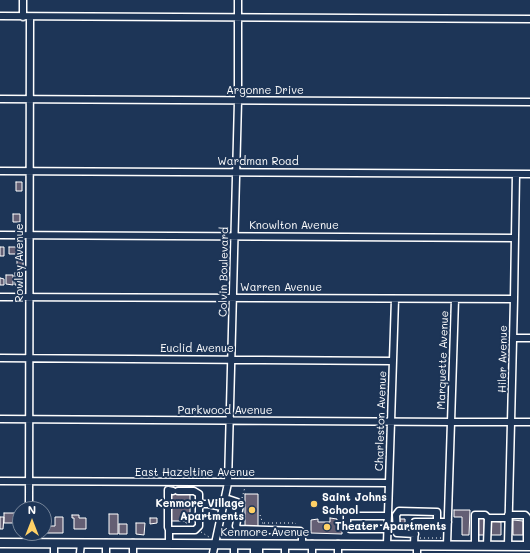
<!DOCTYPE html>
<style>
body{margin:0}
#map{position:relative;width:530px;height:553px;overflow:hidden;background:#1d3557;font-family:Mali,sans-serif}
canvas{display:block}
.north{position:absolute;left:12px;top:501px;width:40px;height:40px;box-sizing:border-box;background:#1d3557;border:1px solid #77869a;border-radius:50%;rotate:0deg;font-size:11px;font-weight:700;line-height:16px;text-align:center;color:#fff}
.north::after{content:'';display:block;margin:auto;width:14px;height:18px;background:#ffd166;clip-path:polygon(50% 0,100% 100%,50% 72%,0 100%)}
</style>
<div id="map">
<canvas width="530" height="553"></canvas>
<div class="north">N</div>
</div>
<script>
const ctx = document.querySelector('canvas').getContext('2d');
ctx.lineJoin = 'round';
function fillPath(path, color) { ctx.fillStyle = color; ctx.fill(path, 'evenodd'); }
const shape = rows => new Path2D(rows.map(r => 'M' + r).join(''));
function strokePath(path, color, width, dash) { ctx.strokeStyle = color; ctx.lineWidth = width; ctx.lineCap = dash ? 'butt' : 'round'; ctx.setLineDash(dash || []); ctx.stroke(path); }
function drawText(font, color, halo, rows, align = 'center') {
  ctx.font = font + ' Mali,sans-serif'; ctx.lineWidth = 4; ctx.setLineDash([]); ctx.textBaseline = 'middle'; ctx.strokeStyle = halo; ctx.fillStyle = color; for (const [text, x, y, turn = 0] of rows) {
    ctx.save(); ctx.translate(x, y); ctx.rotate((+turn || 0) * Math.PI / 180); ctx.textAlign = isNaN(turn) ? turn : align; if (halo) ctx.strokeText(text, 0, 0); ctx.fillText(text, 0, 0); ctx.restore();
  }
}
const building = shape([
 [16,182,22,182,22,191,16,191,16,182],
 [13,214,20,214,20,222,13,222,13,214],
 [0,247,4,247,4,256,0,256,0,247],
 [9,247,21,247,21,254,9,254,9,247],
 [17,260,23,260,23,266,17,266,17,260],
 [15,273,22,274,22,285,15,285,15,273],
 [6,275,13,275,13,285,6,284,6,275],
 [0,278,4,279,4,285,0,285,0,278],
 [173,489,190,492,190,518,191,518,191,523,186,523,186,521,170,521,170,492,173,489],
 [245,494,258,494,258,527,245,527,245,494],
 [454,510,470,510,469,535,462,535,462,517,454,517,454,510],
 [4,513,20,513,20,523,4,523,4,513],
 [109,514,118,514,118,534,109,534,109,514],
 [72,515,79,515,79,518,86,518,86,529,74,529,74,518,72,518,72,515],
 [478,516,484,516,484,535,477,535,478,516],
 [0,517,4,517,3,529,0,529,0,517],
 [44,517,45,526,55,526,55,517,63,517,63,533,44,533,44,517],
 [150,518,157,518,157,523,150,524,150,518],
 [330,518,337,519,337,522,342,522,342,534,311,533,311,520,318,519,318,522,330,522,330,518],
 [398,519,405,519,405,530,398,530,398,519],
 [513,520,523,521,523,535,513,535,513,520],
 [490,521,501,522,501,535,489,535,490,521],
 [136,523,145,523,144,535,136,534,136,523],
 [119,524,127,524,127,534,119,534,119,524]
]);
fillPath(building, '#645f74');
strokePath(building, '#fff', 1);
const minor = shape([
 [0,16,530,19],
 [23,17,23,0],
 [0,99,530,102],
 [0,171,530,174],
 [0,235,515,238],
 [0,297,514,299],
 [513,338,530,338],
 [0,358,393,361],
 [0,419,451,422,455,299],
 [0,481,389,483],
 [225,498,237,502,240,505,236,526,238,529,300,531,302,533,302,544],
 [199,504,208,504,222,507],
 [29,509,30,17],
 [508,515,525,515,527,517,527,545],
 [488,518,508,518],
 [388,529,350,529,347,525,347,516,388,516],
 [169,530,195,530,199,526,199,494,194,491,178,491],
 [29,533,29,543],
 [415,534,397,533,396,515,399,511,437,512,437,522],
 [54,543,54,553],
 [133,543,133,553],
 [169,544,169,530,168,527,168,490,173,491],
 [254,544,254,553],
 [259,544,259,553],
 [285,544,285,553],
 [312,544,312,553],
 [387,544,395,299],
 [414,545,415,522,448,522],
 [447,545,451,422,530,422],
 [475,545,475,515,485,515,488,518,487,545],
 [508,545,514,299,516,174],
 [80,553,81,543],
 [106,553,106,543],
 [213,553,228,483,238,101,238,0],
 [234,553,234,544],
 [338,553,338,544],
 [417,553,417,545]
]);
const major = shape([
 [0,543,530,546]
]);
strokePath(minor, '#fff', 9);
strokePath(major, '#fff', 11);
strokePath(shape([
 [242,498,245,487],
 [260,515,263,524],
 [264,523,295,523,296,524],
 [201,532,209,537],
 [420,538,441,538]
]), '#fff', 1, [1, 3]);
strokePath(minor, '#1d3557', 6);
strokePath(major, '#1d3557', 8);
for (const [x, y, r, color] of [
 [314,504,4,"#ffd166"],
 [252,510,4,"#ffd166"],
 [327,527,4,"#ffd166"]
]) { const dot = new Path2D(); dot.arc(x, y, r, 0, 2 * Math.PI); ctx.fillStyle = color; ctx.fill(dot); strokePath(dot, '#1d3557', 1.5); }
drawText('11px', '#fff', '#1d3557', [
 ["Argonne Drive",265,91],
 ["Wardman Road",258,162],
 ["Knowlton Avenue",294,226],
 ["Rowley Avenue",20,263,-90],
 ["Colvin Boulevard",224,272,-89],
 ["Warren Avenue",281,288],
 ["Euclid Avenue",197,349],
 ["Hiler Avenue",503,359,-89],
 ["Marquette Avenue",443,360,-88],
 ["Parkwood Avenue",225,411],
 ["Charleston Avenue",381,421,-88],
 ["East Hazeltine Avenue",195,473],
 ["Kenmore Avenue",265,533]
]);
drawText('bold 11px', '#fff', '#1d3557', [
 ["Saint Johns",322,498],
 ["School",322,511],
 ["Kenmore Village",244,504,"right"],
 ["Apartments",244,517,"right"],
 ["Theater Apartments",335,527]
], 'left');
</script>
